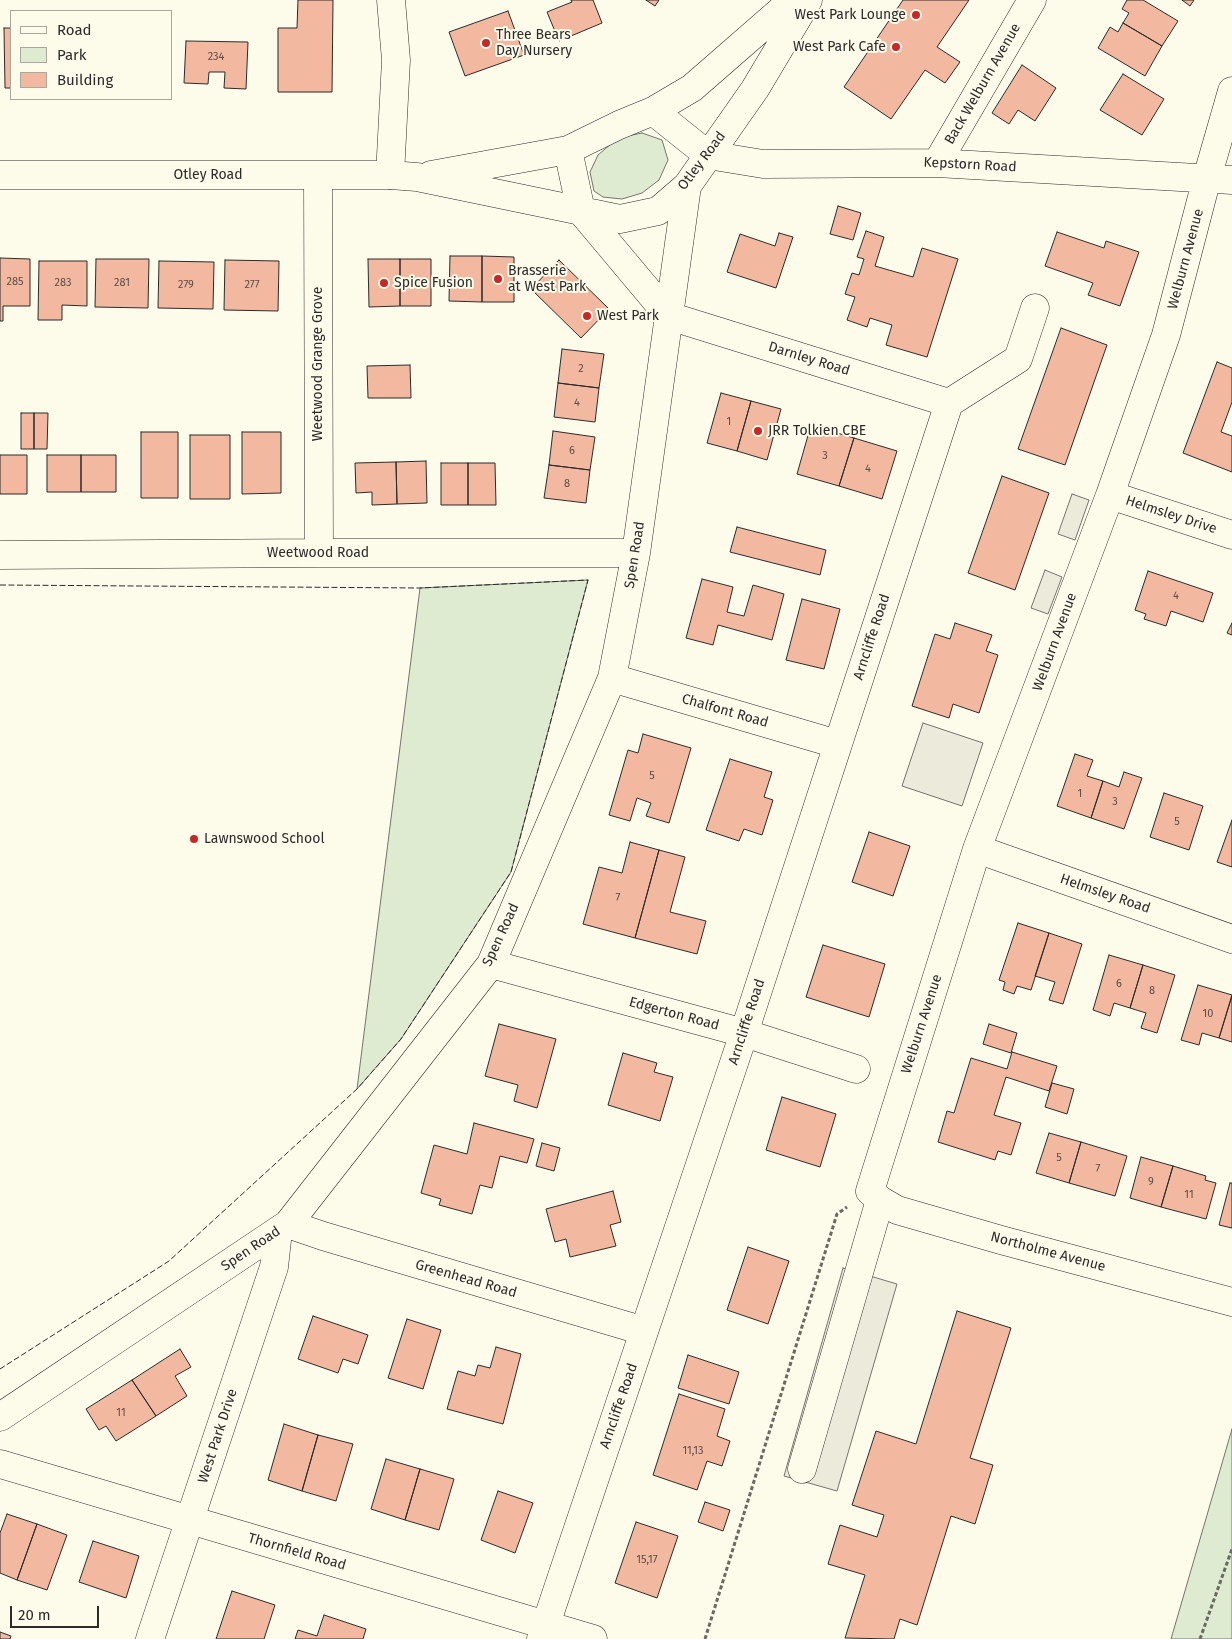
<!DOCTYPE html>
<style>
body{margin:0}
#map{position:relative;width:1232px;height:1639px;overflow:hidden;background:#fdfbea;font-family:"Fira Sans",sans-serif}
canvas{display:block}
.legend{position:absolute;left:10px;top:10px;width:162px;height:90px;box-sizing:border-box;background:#fdfbea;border:1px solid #a9a89e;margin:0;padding:6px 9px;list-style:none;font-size:15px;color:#2b2b2b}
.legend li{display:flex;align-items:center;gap:10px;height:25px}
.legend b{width:25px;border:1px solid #a9a89e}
.scale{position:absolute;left:10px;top:1606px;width:89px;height:22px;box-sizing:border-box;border:2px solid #2b2b2b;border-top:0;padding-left:6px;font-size:15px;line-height:18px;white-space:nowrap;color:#2b2b2b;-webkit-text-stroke:4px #fdfbea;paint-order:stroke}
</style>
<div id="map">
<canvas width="1232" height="1639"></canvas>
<ul class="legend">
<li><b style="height:6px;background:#fdfbea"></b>Road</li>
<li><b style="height:14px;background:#deebd1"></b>Park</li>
<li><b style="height:14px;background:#f2b8a0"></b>Building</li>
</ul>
<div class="scale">20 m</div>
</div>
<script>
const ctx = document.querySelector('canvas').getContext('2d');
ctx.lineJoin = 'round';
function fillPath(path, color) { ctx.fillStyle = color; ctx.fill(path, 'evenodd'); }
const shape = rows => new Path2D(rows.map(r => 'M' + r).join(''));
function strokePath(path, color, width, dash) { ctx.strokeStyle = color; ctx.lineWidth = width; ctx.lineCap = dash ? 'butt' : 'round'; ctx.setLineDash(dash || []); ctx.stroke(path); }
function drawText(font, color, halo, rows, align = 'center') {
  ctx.font = font + ' "Fira Sans",sans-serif'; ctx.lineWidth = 4; ctx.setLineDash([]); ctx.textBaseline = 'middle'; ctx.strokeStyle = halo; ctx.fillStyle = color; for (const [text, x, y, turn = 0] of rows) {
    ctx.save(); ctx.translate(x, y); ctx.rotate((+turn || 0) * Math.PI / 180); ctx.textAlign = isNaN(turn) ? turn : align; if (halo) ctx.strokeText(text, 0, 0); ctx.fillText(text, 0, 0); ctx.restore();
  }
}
const green = shape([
 [642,133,662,140,668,160,659,180,642,193,622,199,603,197,594,191,590,172,598,155,618,138,642,133],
 [588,580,511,872,401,1039,357,1089,420,588,588,580],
 [1232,1429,1232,1639,1171,1639,1232,1429]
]);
fillPath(green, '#deebd1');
strokePath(green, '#74746e', 1);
const parking = shape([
 [1072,494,1089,500,1075,540,1058,534,1072,494],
 [1045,570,1062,577,1048,614,1031,608,1045,570],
 [923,723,983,743,962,806,902,786,923,723],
 [843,1268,897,1284,837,1491,784,1476,843,1268]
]);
fillPath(parking, '#eceadb');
strokePath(parking, '#74746e', 1);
const building = shape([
 [298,0,333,0,332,92,278,92,278,28,297,28,298,0],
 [571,0,593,0,602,23,559,41,547,12,572,2,571,0],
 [646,0,659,0,655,6,646,0],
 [903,0,969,0,937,47,960,62,945,83,925,70,891,119,844,87,903,0],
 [1127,0,1143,0,1178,21,1162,46,1123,23,1129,13,1122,9,1127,0],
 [1182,0,1194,0,1190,6,1182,0],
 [508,11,524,55,465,76,449,32,508,11],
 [1123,23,1162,46,1145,76,1098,48,1110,27,1118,32,1123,23],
 [4,28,11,28,11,88,5,88,4,28],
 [186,41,248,42,246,89,224,88,225,72,209,72,208,84,184,83,186,41],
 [1022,65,1056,88,1035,121,1018,110,1009,124,992,113,1022,65],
 [1123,74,1164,99,1142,135,1100,110,1123,74],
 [838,206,861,213,853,240,830,234,838,206],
 [866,231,884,237,875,266,913,277,922,248,958,259,927,357,886,345,892,325,870,318,867,327,847,320,855,297,845,294,852,273,859,275,864,259,857,257,866,231],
 [1057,232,1104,248,1106,241,1139,252,1120,306,1088,295,1093,283,1045,266,1057,232],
 [779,233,793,237,776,288,727,272,740,234,775,246,779,233],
 [450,256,482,256,482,302,449,301,450,256],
 [482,256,514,257,514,302,482,302,482,256],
 [0,258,30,259,30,306,3,306,3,321,0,321,0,258],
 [96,259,149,259,148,308,95,307,96,259],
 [368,259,400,259,400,306,369,307,368,259],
 [400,259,431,259,431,306,400,306,400,259],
 [225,260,279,261,278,311,224,310,225,260],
 [559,260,609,309,581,338,531,289,559,260],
 [39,261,87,261,87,306,62,305,62,320,38,320,39,261],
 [159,261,214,262,213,309,158,308,159,261],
 [1061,328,1107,345,1065,465,1018,449,1061,328],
 [562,349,604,354,599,388,558,383,562,349],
 [1217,362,1232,368,1232,402,1221,432,1232,436,1232,472,1183,453,1217,362],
 [410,365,411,398,368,398,367,366,410,365],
 [558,383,599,388,595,422,554,417,558,383],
 [721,393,751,401,737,451,707,443,721,393],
 [751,401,781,409,767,460,737,451,751,401],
 [21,413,34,413,34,449,21,449,21,413],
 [34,413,48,413,47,449,34,449,34,413],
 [811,425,854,438,839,486,797,474,811,425],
 [553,431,595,437,590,470,549,465,553,431],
 [141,432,178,432,178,498,141,498,141,432],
 [242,432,281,432,281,493,242,494,242,432],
 [190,435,230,435,230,499,190,499,190,435],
 [854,438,897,451,882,499,839,486,854,438],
 [0,455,27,455,27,494,0,494,0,455],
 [47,455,81,455,81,492,47,492,47,455],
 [81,455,116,455,116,492,81,492,81,455],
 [426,461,427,503,397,504,396,462,426,461],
 [396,462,397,504,372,505,372,492,356,493,355,463,396,462],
 [441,463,468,463,468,505,441,505,441,463],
 [468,463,495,463,496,505,468,505,468,463],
 [549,465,590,470,586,503,544,498,549,465],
 [1002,476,1049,493,1015,590,968,573,1002,476],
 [737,527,826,550,820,575,730,552,737,527],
 [1148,571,1213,593,1203,622,1171,611,1166,626,1144,619,1146,614,1135,610,1148,571],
 [702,579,733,587,727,612,744,616,753,585,784,594,772,640,718,625,713,645,686,638,702,579],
 [802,599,840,609,824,669,786,660,802,599],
 [955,623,992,635,986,651,998,655,979,713,953,704,949,718,912,706,935,634,950,639,955,623],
 [1232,623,1232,635,1227,633,1232,623],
 [643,734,691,748,669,823,646,816,651,803,637,798,630,821,609,815,628,750,638,753,643,734],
 [1075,754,1093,760,1087,776,1103,781,1091,818,1057,806,1075,754],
 [730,759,772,772,764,797,773,800,762,835,744,829,739,841,706,830,730,759],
 [1124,772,1142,778,1124,829,1091,818,1103,781,1119,787,1124,772],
 [1164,793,1203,806,1189,850,1150,837,1164,793],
 [1232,820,1232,867,1217,862,1232,820],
 [869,832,910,846,893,896,852,882,869,832],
 [630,842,659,850,635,938,583,924,599,867,622,873,630,842],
 [659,850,685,857,670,912,706,921,697,954,635,938,659,850],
 [1018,923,1049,933,1031,990,1017,986,1014,994,1003,990,1005,982,999,980,1018,923],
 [1049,933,1082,944,1063,1004,1049,1000,1055,982,1035,976,1049,933],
 [823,945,885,964,869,1017,806,997,823,945],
 [1109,955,1143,965,1130,1008,1114,1003,1110,1016,1093,1010,1109,955],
 [1143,965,1175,975,1157,1033,1141,1028,1146,1013,1130,1008,1143,965],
 [1198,985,1232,995,1219,1038,1202,1033,1199,1045,1181,1040,1198,985],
 [1232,996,1232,1042,1219,1038,1232,996],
 [499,1024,556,1039,537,1108,514,1101,518,1085,485,1076,499,1024],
 [989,1024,1017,1033,1011,1053,983,1044,989,1024],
 [1012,1052,1057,1066,1049,1091,1006,1077,994,1115,1021,1123,1011,1155,998,1151,995,1160,938,1142,947,1111,954,1113,971,1058,1007,1069,1012,1052],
 [623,1053,657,1063,654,1072,673,1077,660,1121,608,1105,623,1053],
 [1052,1083,1074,1089,1067,1114,1045,1107,1052,1083],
 [782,1097,836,1114,820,1167,766,1150,782,1097],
 [474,1123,534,1139,527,1163,500,1156,492,1188,480,1185,472,1214,439,1205,441,1199,421,1193,434,1145,467,1154,474,1123],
 [1049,1133,1081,1142,1069,1183,1036,1173,1049,1133],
 [1081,1142,1127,1156,1115,1196,1069,1183,1081,1142],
 [542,1143,560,1148,554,1171,536,1166,542,1143],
 [1141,1157,1173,1166,1161,1207,1130,1198,1141,1157],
 [1173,1166,1206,1176,1205,1180,1216,1183,1206,1219,1161,1207,1173,1166],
 [1230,1183,1232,1183,1232,1228,1219,1225,1230,1183],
 [613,1191,621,1222,610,1225,616,1246,570,1257,566,1239,555,1242,546,1209,613,1191],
 [748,1247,789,1261,768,1324,727,1310,748,1247],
 [957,1311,1011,1328,970,1458,993,1465,975,1524,951,1516,917,1625,900,1619,894,1639,845,1638,865,1575,828,1564,840,1525,877,1537,884,1515,852,1505,876,1431,916,1444,957,1311],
 [313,1316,368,1335,358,1364,343,1359,338,1373,298,1359,313,1316],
 [407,1319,441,1330,423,1389,388,1378,407,1319],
 [496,1347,521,1354,503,1424,447,1409,458,1371,475,1376,478,1365,490,1368,496,1347],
 [180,1349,191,1367,175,1376,187,1396,156,1416,132,1380,180,1349],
 [688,1355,739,1372,729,1404,678,1388,688,1355],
 [132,1380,156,1416,116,1441,106,1426,99,1430,86,1409,132,1380],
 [679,1394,725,1409,717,1436,730,1441,722,1466,707,1461,697,1490,653,1475,679,1394],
 [284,1424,318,1435,302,1491,268,1480,284,1424],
 [318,1435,353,1444,336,1501,302,1491,318,1435],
 [386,1459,420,1469,405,1520,371,1509,386,1459],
 [420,1469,454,1479,439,1530,405,1520,420,1469],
 [498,1491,533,1503,515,1553,481,1540,498,1491],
 [705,1502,730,1510,723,1531,698,1522,705,1502],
 [7,1514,37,1524,17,1580,0,1573,0,1533,7,1514],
 [636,1522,678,1536,657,1598,615,1583,636,1522],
 [37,1524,67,1535,47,1590,17,1580,37,1524],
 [93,1541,139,1556,126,1598,79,1582,93,1541],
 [232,1591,275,1605,264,1639,216,1639,232,1591],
 [324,1615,366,1629,363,1639,295,1639,298,1630,317,1636,324,1615],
 [0,1632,11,1636,10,1639,0,1639,0,1632]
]);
fillPath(building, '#f2b8a0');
strokePath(building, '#2b2b2b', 1);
const minor = shape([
 [1232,91,1207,178,1166,335,1110,495,977,849,870,1191,880,1200,897,1210,1001,1240,1232,1302],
 [708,155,763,164,937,163,1232,180],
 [937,163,1032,0],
 [390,175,396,60,391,0],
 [318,176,319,553],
 [581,211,669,316],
 [669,316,949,403],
 [949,403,1018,359,1035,308],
 [1110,495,1232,535],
 [0,555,319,553,636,553],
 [612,678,837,744],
 [977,849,1232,939],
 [491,964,744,1033,856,1069],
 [288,1224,323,1236,644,1331],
 [0,1417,288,1224,491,964,612,678,636,553,687,186],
 [0,1464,593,1639],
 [802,1469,880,1200],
 [150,1639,274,1267,278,1231],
 [541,1639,744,1033,949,403]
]);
const highway = shape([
 [653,111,708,155],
 [568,150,581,211],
 [0,175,390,175,417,177,620,219,658,211,687,186,755,89,808,0],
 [431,175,568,150,619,125,653,111,692,88,793,0]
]);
strokePath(minor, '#2b2b2b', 29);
strokePath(highway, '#2b2b2b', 29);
strokePath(shape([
 [705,1639,837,1214,847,1207],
 [1200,1639,1232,1549]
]), '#6a6964', 3, [4, 2.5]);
strokePath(minor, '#fdfbea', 28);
strokePath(highway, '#fdfbea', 28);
strokePath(shape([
 [0,585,420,588,588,580,511,872,401,1039,357,1089,169,1261,0,1369]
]), '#2b2b2b', 1, [6, 2.5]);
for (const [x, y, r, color] of [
 [916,15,5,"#c62828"],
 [486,43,5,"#c62828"],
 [896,47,5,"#c62828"],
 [498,279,5,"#c62828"],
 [384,283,5,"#c62828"],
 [587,316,5,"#c62828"],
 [758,431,5,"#c62828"],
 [194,839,5,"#c62828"]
]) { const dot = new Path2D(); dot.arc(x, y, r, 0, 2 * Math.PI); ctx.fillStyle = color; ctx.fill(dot); strokePath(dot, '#fdfbea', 2); }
drawText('11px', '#5d4e48', null, [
 ["234",216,57],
 ["285",15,282],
 ["283",63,283],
 ["281",122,283],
 ["279",186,285],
 ["277",252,285],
 ["2",581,369],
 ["4",577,403],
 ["1",729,422],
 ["6",572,451],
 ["3",825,456],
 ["4",868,469],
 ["8",567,484],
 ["4",1176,596],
 ["5",652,776],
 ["1",1080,794],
 ["3",1115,802],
 ["5",1177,822],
 ["7",618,898],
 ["6",1119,984],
 ["8",1152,991],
 ["10",1208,1014],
 ["5",1059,1158],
 ["7",1098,1169],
 ["9",1151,1182],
 ["11",1189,1195],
 ["11",121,1413],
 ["11,13",693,1451],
 ["15,17",647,1560]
]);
drawText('14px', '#2b2b2b', '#fdfbea', [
 ["West Park Lounge",906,15,"right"],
 ["Three Bears",496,35],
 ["Day Nursery",496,51],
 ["West Park Cafe",886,47,"right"],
 ["Brasserie",508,271],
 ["at West Park",508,287],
 ["Spice Fusion",394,283],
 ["West Park",597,316],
 ["JRR Tolkien CBE",768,431],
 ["Lawnswood School",204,839]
], 'left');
drawText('14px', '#2b2b2b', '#fdfbea', [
 ["Back Welburn Avenue",983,84,-60],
 ["Otley Road",702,161,-53],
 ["Kepstorn Road",970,165,3],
 ["Otley Road",208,175],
 ["Welburn Avenue",1186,259,-75],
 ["Darnley Road",809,359,17],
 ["Weetwood Grange Grove",318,364,-90],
 ["Helmsley Drive",1171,515,18],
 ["Weetwood Road",318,553],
 ["Spen Road",635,555,-81],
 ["Arncliffe Road",872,637,-72],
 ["Welburn Avenue",1055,642,-70],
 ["Chalfont Road",725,711,16],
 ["Helmsley Road",1105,894,19],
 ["Spen Road",501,935,-65],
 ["Edgerton Road",674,1014,15],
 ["Arncliffe Road",747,1022,-72],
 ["Welburn Avenue",922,1024,-72],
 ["Spen Road",251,1249,-34],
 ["Northolme Avenue",1048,1252,15],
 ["Greenhead Road",466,1279,16],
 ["Arncliffe Road",619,1406,-71],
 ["West Park Drive",218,1436,-72],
 ["Thornfield Road",297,1552,16]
]);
</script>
